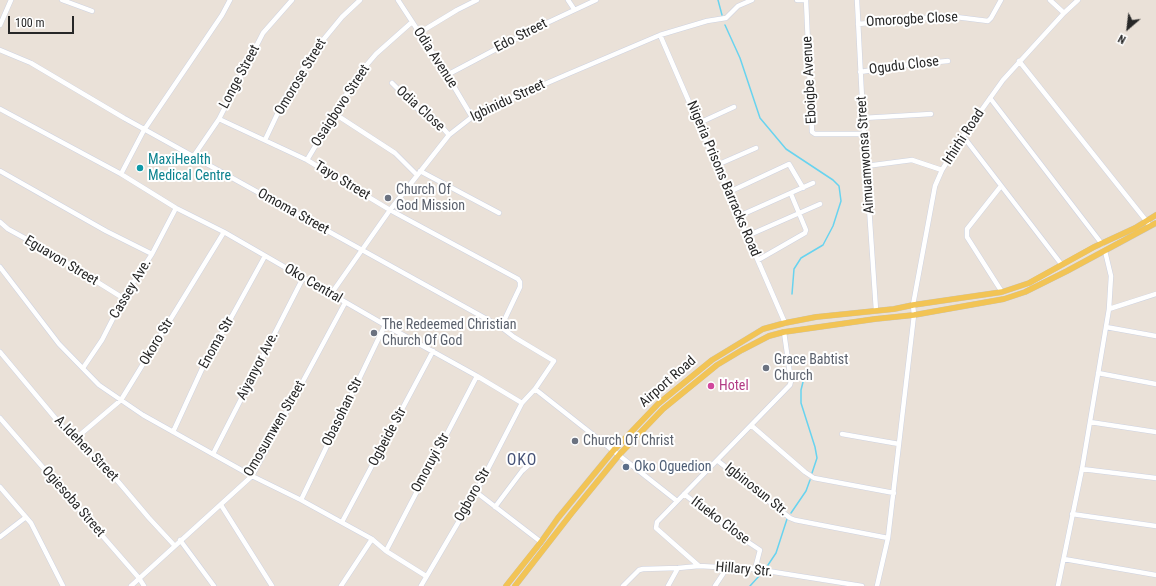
<!DOCTYPE html>
<style>
body{margin:0}
#map{position:relative;width:1156px;height:586px;overflow:hidden;background:#eae1d8;font-family:"Roboto Condensed",sans-serif}
canvas{display:block}
.north{position:absolute;left:1108px;top:8px;width:40px;height:40px;-webkit-text-stroke:3px #fff;paint-order:stroke;rotate:208deg;font-size:11px;font-weight:700;line-height:16px;text-align:center;color:#272727}
.north::after{content:'';display:block;margin:auto;width:14px;height:18px;background:#272727;clip-path:polygon(50% 0,100% 100%,50% 72%,0 100%)}
.scale{position:absolute;left:8px;top:16px;width:66px;height:18px;box-sizing:border-box;border:2px solid #272727;border-top:0;padding-left:5px;font-size:12px;line-height:14px;white-space:nowrap;color:#272727;-webkit-text-stroke:3px #fff;paint-order:stroke}
</style>
<div id="map">
<canvas width="1156" height="586"></canvas>
<div class="north">N</div>
<div class="scale">100 m</div>
</div>
<script>
const ctx = document.querySelector('canvas').getContext('2d');
ctx.lineJoin = 'round';
const shape = rows => new Path2D(rows.map(r => 'M' + r).join(''));
function strokePath(path, color, width, dash) { ctx.strokeStyle = color; ctx.lineWidth = width; ctx.lineCap = dash ? 'butt' : 'round'; ctx.setLineDash(dash || []); ctx.stroke(path); }
function drawText(font, color, halo, rows, align = 'center') {
  ctx.font = font + ' "Roboto Condensed",sans-serif'; ctx.lineWidth = 4; ctx.setLineDash([]); ctx.textBaseline = 'middle'; ctx.strokeStyle = halo; ctx.fillStyle = color; for (const [text, x, y, turn = 0] of rows) {
    ctx.save(); ctx.translate(x, y); ctx.rotate((+turn || 0) * Math.PI / 180); ctx.textAlign = isNaN(turn) ? turn : align; if (halo) ctx.strokeText(text, 0, 0); ctx.fillText(text, 0, 0); ctx.restore();
  }
}
strokePath(shape([
 [718,0,722,15],
 [725,25,740,58,760,118,786,149,833,180,839,186,841,201,833,226,823,245,801,258,794,269,792,294],
 [804,378,801,390,801,403,815,447,817,458,812,473],
 [791,513,806,491,810,480],
 [768,565,776,553,787,519],
 [750,586,760,575]
]), '#68d3ef', 1.5);
const minor = shape([
 [62,0,92,11],
 [398,0,447,75,472,117],
 [568,0,574,9],
 [797,0,806,0],
 [806,0,812,132,815,134,864,134],
 [857,0,863,118,876,310],
 [1050,0,1064,13],
 [858,24,948,16,988,21,991,18,1001,0],
 [0,25,11,0],
 [419,33,457,10,477,0],
 [660,35,785,323],
 [0,50,31,63,124,118,501,327,514,337,554,361,535,389,522,403,476,492,421,586],
 [1019,61,1148,223],
 [860,72,906,65,948,61],
 [447,75,536,28,596,0],
 [392,83,422,113,433,117,449,135],
 [990,98,1102,244],
 [0,109,121,174,176,208,224,232,385,325,477,376,522,403],
 [335,114,395,153,417,175],
 [863,118,931,114],
 [219,119,307,160,390,210,518,279,520,282,520,287,501,327],
 [699,123,734,107],
 [963,136,1062,265],
 [265,140,284,100,314,51,342,17,360,0],
 [193,157,219,119,263,33,292,0],
 [307,160,358,75,376,54,412,22],
 [717,165,756,148],
 [866,166,912,160,942,170],
 [0,171,106,231,152,254],
 [420,171,499,213],
 [121,174,144,130,222,15,230,0],
 [1001,186,967,229,967,237,1002,292],
 [729,192,789,164,803,188],
 [739,216,813,183],
 [0,222,8,229,41,247,123,298],
 [747,236,820,204],
 [758,260,805,233,806,230,791,194],
 [0,267,59,344,99,385,143,415,252,476,301,500,372,539,386,551,426,576],
 [331,294,390,210,449,135,472,117,485,112,517,96,568,74,660,35,707,21,726,18,738,6,752,0],
 [1109,309,1156,294],
 [1106,327,1156,336],
 [784,332,791,381,790,385,657,522,656,528,699,566,755,569,862,586],
 [0,352,61,425,116,479,149,518,174,545],
 [83,368,102,340,125,295,152,254,176,208],
 [1098,373,1156,384],
 [535,389,677,501],
 [0,418,139,578,144,586],
 [1090,422,1156,432],
 [752,426,805,472,814,478,894,493],
 [173,432,208,356,232,316,265,256],
 [842,434,899,444],
 [75,439,121,400,224,232],
 [213,454,303,278],
 [718,461,790,518,795,520,888,538],
 [1082,469,1156,478],
 [0,487,31,523,63,586],
 [476,492,541,542],
 [684,494,736,534,760,550,755,569],
 [301,500,385,325],
 [221,505,272,586],
 [495,507,522,471,531,463],
 [1072,514,1156,526],
 [342,522,433,351],
 [0,537,26,517],
 [180,540,214,586],
 [386,551,477,376],
 [1064,559,1156,575],
 [131,586,252,476,345,303],
 [341,586,372,539],
 [623,586,639,570,643,569,678,568,699,566],
 [668,586,678,568],
 [715,586,727,568],
 [877,586,888,538,914,315,913,305,935,186,942,170,963,136,1003,80,1064,13,1078,0],
 [1058,586,1082,469,1109,309,1111,276,1105,251]
]);
const major = shape([
 [506,586,541,542,558,518,613,451,658,404,712,360,763,329,785,323,816,317,894,309,913,305,1002,292,1029,283,1094,247,1135,228,1156,215],
 [515,586,571,514,619,455,663,409,717,365,742,350,769,336,784,332,875,319,914,315,1004,299,1025,292,1067,271,1156,223]
]);
strokePath(minor, '#cdd2e1', 5.5);
strokePath(major, '#c3c3c3', 6);
strokePath(minor, '#fff', 4.5);
strokePath(major, '#f2c455', 5.5);
for (const [x, y, r, color] of [
 [140,168,4,"#0f9aa8"],
 [388,198,4,"#6b7280"],
 [374,333,4,"#6b7280"],
 [766,368,4,"#6b7280"],
 [711,386,4,"#d1479c"],
 [575,441,4,"#6b7280"],
 [626,467,4,"#5c6f8a"]
]) { const dot = new Path2D(); dot.arc(x, y, r, 0, 2 * Math.PI); ctx.fillStyle = color; ctx.fill(dot); strokePath(dot, '#fff', 1.5); }
drawText('14px', '#272727', '#fff', [
 ["Omorogbe Close",912,20,-3],
 ["Edo Street",521,36,-27],
 ["Odia Avenue",435,58,57],
 ["Ogudu Close",904,66,-7],
 ["Longe Street",240,77,-62],
 ["Omorose Street",301,77,-59],
 ["Eboigbe Avenue",810,80,-93],
 ["Igbinidu Street",508,101,-25],
 ["Osaigbovo Street",341,106,-57],
 ["Odia Close",420,109,42],
 ["Irhirhi Road",964,137,-57],
 ["Aimuamwonsa Street",866,155,-94],
 ["Nigeria Prisons Barracks Road",723,179,67],
 ["Tayo Street",342,181,31],
 ["Omoma Street",293,212,29],
 ["Eguavon Street",61,261,31],
 ["Oko Central",313,284,30],
 ["Cassey Ave.",131,289,-59],
 ["Okoro Str",157,342,-59],
 ["Enoma Str",217,343,-61],
 ["Aiyanyor Ave.",258,366,-63],
 ["Airport Road",668,382,-41],
 ["Obasohan Str",343,412,-64],
 ["Omosumwen Street",275,429,-60],
 ["Ogbeide Str",388,437,-62],
 ["A.Idehen Street",86,449,46],
 ["Omoruyi Str",431,463,-62],
 ["Igbinosun Str.",756,490,38],
 ["Ogboro Str",473,495,-61],
 ["Ogiesoba Street",73,502,49],
 ["Ifueko Close",720,521,37],
 ["Hillary Str.",744,570,5]
]);
drawText('14px', '#0d838f', '#fff', [
 ["MaxiHealth",148,160],
 ["Medical Centre",148,176]
], 'left');
drawText('14px', '#5b616d', '#fff', [
 ["Church Of",396,190],
 ["God Mission",396,206],
 ["The Redeemed Christian",382,325],
 ["Church Of God",382,341],
 ["Grace Babtist",774,360],
 ["Church",774,376],
 ["Church Of Christ",583,441]
], 'left');
drawText('14px', '#b23c85', '#fff', [
 ["Hotel",719,386]
], 'left');
drawText('14px', '#4e5e75', '#fff', [
 ["Oko Oguedion",634,467]
], 'left');
ctx.letterSpacing = '1px';
drawText('16px', '#475377', '#fff', [
 ["OKO",522,461]
]);
ctx.letterSpacing = '0px';
</script>
